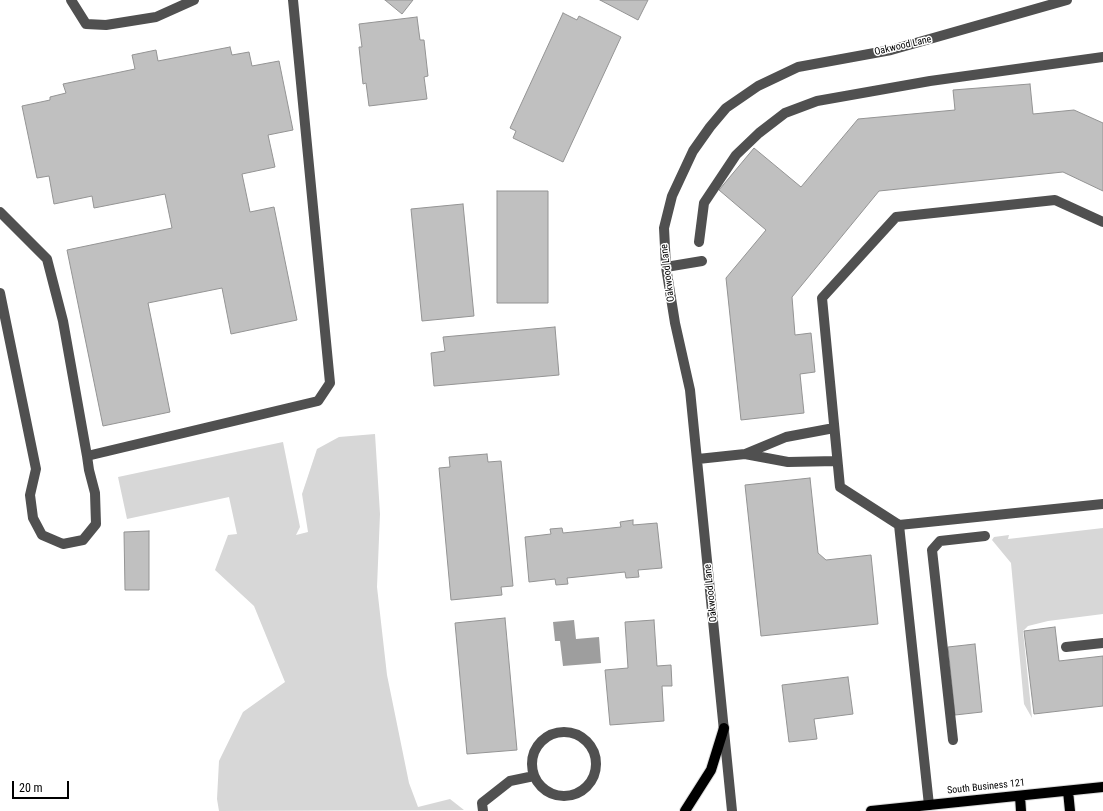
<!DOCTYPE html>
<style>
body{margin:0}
#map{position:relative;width:1103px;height:811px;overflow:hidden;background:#fff;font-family:"Roboto Condensed",sans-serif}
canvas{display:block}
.scale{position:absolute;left:12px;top:781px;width:57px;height:18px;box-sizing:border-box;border:2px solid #000;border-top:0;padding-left:5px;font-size:12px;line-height:14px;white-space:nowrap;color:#000;-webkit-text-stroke:3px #fff;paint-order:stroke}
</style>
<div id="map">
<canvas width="1103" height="811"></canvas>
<div class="scale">20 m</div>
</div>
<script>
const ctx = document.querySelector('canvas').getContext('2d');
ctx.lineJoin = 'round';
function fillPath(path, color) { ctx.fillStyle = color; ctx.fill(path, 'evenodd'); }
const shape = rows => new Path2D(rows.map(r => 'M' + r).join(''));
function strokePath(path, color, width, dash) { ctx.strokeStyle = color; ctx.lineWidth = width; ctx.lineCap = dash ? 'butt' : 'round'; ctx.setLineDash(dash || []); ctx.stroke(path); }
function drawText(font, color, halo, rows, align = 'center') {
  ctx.font = font + ' "Roboto Condensed",sans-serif'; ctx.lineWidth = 3; ctx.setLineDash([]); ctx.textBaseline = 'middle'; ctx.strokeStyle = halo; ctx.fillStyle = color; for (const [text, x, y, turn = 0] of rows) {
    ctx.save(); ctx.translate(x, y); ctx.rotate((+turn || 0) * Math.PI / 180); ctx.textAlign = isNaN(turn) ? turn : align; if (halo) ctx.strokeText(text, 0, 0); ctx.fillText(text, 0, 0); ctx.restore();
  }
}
fillPath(shape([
 [375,434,380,514,377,587,387,675,409,783,418,807,450,799,464,810,219,811,217,799,219,761,243,712,285,682,254,606,215,570,228,535,237,534,229,497,127,519,118,477,283,442,300,527,296,535,308,532,302,494,317,449,339,437],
 [1103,528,1103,614,1048,621,1028,626,1023,631,1032,718,1024,704,1011,563,992,540,994,537,1009,535,1008,539]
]), '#d7d7d7');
fillPath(shape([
 [574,620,576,639,599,637,601,663,563,666,560,641,555,641,553,622]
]), '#9e9e9e');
const building = shape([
 [385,0,413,0,402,14,385,0],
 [600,0,648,0,638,20,600,0],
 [563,13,577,20,579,16,621,37,563,162,513,138,516,131,510,128,563,13],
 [417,17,420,40,424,40,428,76,424,77,427,99,369,106,366,83,363,84,359,47,362,47,359,24,417,17],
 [230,47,232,55,249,52,252,66,279,61,293,130,268,135,275,167,242,174,250,212,274,207,297,320,231,334,222,288,148,303,170,412,103,426,67,250,172,228,165,194,94,208,92,196,54,204,49,176,37,178,22,106,50,100,50,97,66,93,63,84,135,69,132,55,156,50,158,61,230,47],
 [1030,84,1033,114,1074,110,1103,123,1103,191,1063,172,879,191,792,297,795,335,811,333,815,372,800,374,804,413,741,420,726,278,766,230,719,190,754,148,801,187,858,119,955,110,953,90,1030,84],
 [497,191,548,191,548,303,497,303,497,191],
 [463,204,474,316,422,321,411,209,463,204],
 [555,327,559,375,434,386,431,353,445,351,443,337,555,327],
 [487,454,488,462,501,461,513,586,501,587,502,595,451,600,439,468,450,467,449,457,487,454],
 [810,478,818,553,826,560,871,555,878,624,761,636,745,485,810,478],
 [633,520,633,525,657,523,662,568,638,570,639,577,626,578,625,572,567,578,568,584,556,585,555,579,529,582,525,537,551,534,550,529,562,528,563,533,621,527,620,522,633,520],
 [149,531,149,590,125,590,124,532,149,531],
 [505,618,517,750,467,754,455,623,505,618],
 [654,620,657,666,671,665,672,686,662,686,664,721,610,725,605,670,628,668,625,622,654,620],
 [1055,627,1059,661,1103,656,1103,706,1034,714,1024,631,1055,627],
 [975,644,982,712,955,715,948,647,975,644],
 [848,677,853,714,814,719,817,739,789,742,782,685,848,677]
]);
fillPath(building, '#c0c0c0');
strokePath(building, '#949494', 1);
const major = shape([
 [1068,791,1070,811],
 [1020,796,1021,811],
 [685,811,711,770,724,728],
 [871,811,1103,787]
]);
strokePath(major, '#dbdbdb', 12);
strokePath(shape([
 [71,0,86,24,106,25,156,17,194,0],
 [0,212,47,259,63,321,87,456,318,401,330,383,293,0],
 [1103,222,1055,200,896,217,822,298,840,487,899,525,1103,504],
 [699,242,704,203,736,155,759,133,785,113,817,101,930,81,1103,57],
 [666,267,702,261],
 [0,293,36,469,30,495,33,518,42,535,63,544,83,540,96,524,95,493,89,470,87,456],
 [745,454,788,462,837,461],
 [698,459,745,454,786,437,834,428],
 [899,525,929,805],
 [1066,647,1103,643],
 '532 764a32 32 0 1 1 64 0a32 32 0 1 1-64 0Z',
 [953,740,932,550,940,541,985,536],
 [483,811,482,803,510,781,534,776],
 [732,811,690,390,675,323,666,267,664,228,672,196,693,151,710,127,726,108,758,86,798,67,891,50,1067,0]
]), '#505050', 10);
strokePath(major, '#000', 10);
drawText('10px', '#000', '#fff', [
 ["Oakwood Lane",903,46,-13],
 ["Oakwood Lane",668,273,-97],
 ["Oakwood Lane",711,593,-96],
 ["South Business 121",986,787,-6]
]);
</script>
